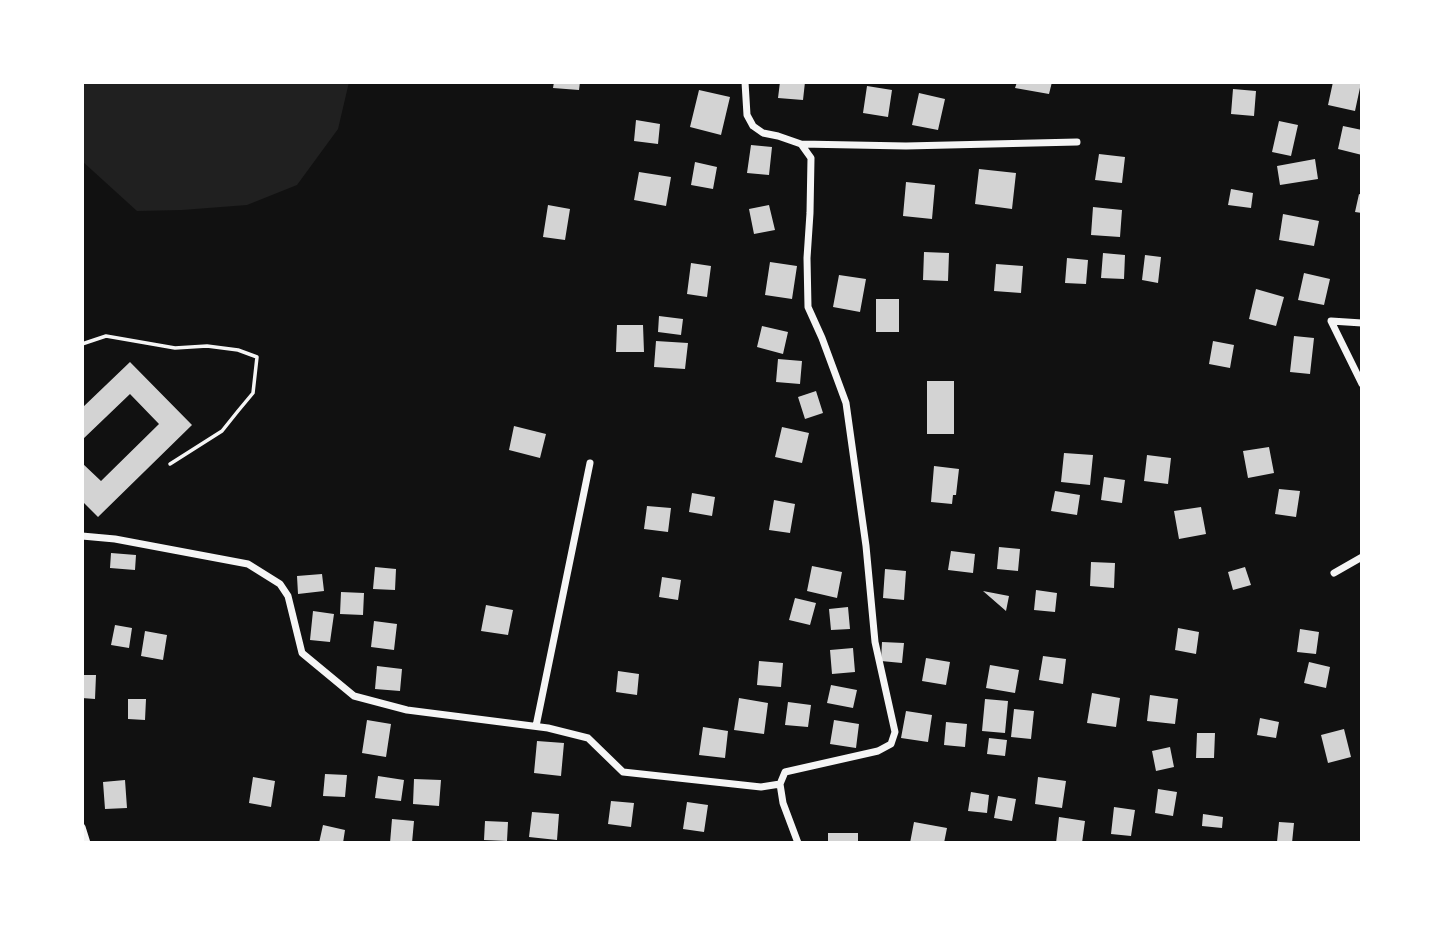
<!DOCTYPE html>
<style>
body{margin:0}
#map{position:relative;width:1444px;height:925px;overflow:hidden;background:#111;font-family:Lato,sans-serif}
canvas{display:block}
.frame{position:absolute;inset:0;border:84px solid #fff;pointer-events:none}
</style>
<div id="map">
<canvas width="1444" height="925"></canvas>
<div class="frame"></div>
</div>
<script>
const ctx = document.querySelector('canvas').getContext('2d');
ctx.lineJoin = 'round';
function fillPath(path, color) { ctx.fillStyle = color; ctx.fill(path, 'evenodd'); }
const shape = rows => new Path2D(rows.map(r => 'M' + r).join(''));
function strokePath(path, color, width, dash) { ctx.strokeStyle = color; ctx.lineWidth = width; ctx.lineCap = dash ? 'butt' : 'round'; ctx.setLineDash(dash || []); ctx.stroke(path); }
fillPath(shape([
 [82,82,349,82,338,129,297,185,247,205,182,210,137,211,82,161]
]), '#202020');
fillPath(shape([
 [554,82,580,82,579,90,553,88],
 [780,82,805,82,803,100,778,98],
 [1017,82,1052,82,1049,94,1015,88],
 [1333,82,1361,83,1355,111,1328,105],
 [867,86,892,90,888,117,863,113],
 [1233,89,1256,91,1254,116,1231,114],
 [699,90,730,97,721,135,690,127],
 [919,93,945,99,938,130,912,125],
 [636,120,660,124,658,144,634,141],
 [1279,121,1298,125,1291,156,1272,152],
 [1343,126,1362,130,1362,155,1338,149],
 [751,145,772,147,769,175,747,173],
 [1099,154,1125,157,1122,183,1095,180],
 [1315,159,1318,179,1280,185,1277,166],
 [695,162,717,167,713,189,691,185],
 [979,169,1016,173,1012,209,975,204],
 [639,172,671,177,666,206,634,200],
 [906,182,935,185,932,219,903,216],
 [1231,189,1253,193,1251,208,1228,205],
 [1359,194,1362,195,1362,213,1355,212],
 [548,205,570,209,565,240,543,237],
 [769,205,775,230,754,234,749,209],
 [1093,207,1122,210,1120,237,1091,235],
 [1283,214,1319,221,1314,246,1279,240],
 [924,252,949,253,948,281,923,280],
 [1103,253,1125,255,1124,279,1101,278],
 [1145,255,1161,257,1158,283,1142,280],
 [1067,258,1088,260,1086,284,1065,283],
 [770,262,797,266,792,299,765,295],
 [691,263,711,266,707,297,687,294],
 [996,264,1023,266,1021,293,994,291],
 [1304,273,1330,279,1324,305,1298,300],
 [839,275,866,279,860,312,833,307],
 [1256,289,1284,297,1276,326,1249,319],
 [876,299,899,299,899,332,876,332],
 [659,316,683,319,681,335,658,332],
 [617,325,643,325,644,352,616,352],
 [762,326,788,332,783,354,757,347],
 [1294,336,1314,338,1310,374,1290,372],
 [656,341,688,343,685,369,654,367],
 [1213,341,1234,345,1230,368,1209,364],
 [778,359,802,361,800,384,776,382],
 [130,362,192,425,98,517,82,501,82,463,101,481,159,424,130,394,82,440,82,408],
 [927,381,954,381,954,434,927,434],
 [816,391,823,413,805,419,798,397],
 [514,426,546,434,540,458,509,450],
 [782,427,809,433,802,463,775,457],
 [1269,447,1274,473,1248,478,1243,451],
 [1064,453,1093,455,1090,485,1061,482],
 [1147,455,1171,458,1168,484,1144,481],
 [934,466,959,469,956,495,953,495,952,504,931,502],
 [1104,477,1125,480,1122,503,1101,500],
 [1279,489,1300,491,1296,517,1275,514],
 [1055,491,1080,495,1077,515,1051,511],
 [692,493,715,497,712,516,689,512],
 [774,500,795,504,790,533,769,530],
 [647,506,671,508,668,532,644,529],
 [1201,507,1206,534,1179,539,1174,511],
 [999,547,1020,549,1018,571,997,569],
 [951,551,975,554,973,573,948,570],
 [111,553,136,555,135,570,110,568],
 [1091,562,1115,563,1114,588,1090,586],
 [812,566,842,572,837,598,807,591],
 [375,567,396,569,395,590,373,589],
 [1245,567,1251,585,1233,590,1228,572],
 [885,569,906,571,904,600,883,598],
 [322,574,324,591,298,594,297,576],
 [662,577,681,580,678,600,659,597],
 [1036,590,1057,593,1055,612,1034,610],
 [983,591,1009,596,1006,611],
 [341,592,364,593,363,615,340,614],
 [795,598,816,603,810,625,789,620],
 [486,605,513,610,508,635,481,631],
 [848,607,850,629,831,630,829,609],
 [313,611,334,614,330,642,310,640],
 [374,621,397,624,394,650,371,647],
 [115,625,132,628,129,648,111,645],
 [1178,628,1199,632,1196,654,1175,650],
 [1300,629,1319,632,1316,654,1297,652],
 [145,631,167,635,163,660,141,656],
 [882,642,904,643,902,663,881,661],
 [853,648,855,672,832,674,830,650],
 [1043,656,1066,659,1063,684,1039,680],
 [926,658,950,662,946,685,922,681],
 [759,661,783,663,781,687,757,685],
 [1309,662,1330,667,1326,688,1304,683],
 [990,665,1019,670,1015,693,986,688],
 [377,666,402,669,400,691,375,689],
 [618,671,639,674,637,695,616,692],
 [82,675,96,675,95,699,82,698],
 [831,685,857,690,853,708,827,703],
 [1092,693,1120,698,1116,727,1087,723],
 [1150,695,1178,699,1175,724,1147,721],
 [739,698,768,703,764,734,734,730],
 [128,699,146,699,145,720,128,719],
 [985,699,1008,701,1005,733,982,731],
 [788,702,811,705,808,727,785,725],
 [1014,709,1034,711,1031,739,1011,737],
 [906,711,932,715,928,742,901,738],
 [1260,718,1279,722,1276,738,1257,735],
 [367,720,391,724,386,757,362,753],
 [834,720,859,724,856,748,830,744],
 [946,722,967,724,965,747,944,745],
 [703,727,728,731,725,758,699,755],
 [1344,729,1351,757,1328,763,1321,735],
 [1197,733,1215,733,1214,758,1196,758],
 [989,738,1007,740,1005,756,987,754],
 [537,741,564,743,561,776,534,773],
 [1170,747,1174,767,1156,771,1152,751],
 [325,774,347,775,345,797,323,796],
 [378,776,404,780,401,801,375,798],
 [253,777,275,781,271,807,249,803],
 [1038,777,1066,781,1062,808,1035,804],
 [414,779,441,780,439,806,413,804],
 [125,780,127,808,105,809,103,782],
 [1158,789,1177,792,1173,816,1155,813],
 [971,792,989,795,987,813,968,811],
 [998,796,1016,799,1012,821,994,818],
 [611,801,634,803,631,827,608,824],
 [687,802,708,805,704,832,683,829],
 [1114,807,1135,810,1131,836,1111,834],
 [532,812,559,814,557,840,529,837],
 [1203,814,1223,817,1222,828,1202,826],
 [1059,817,1085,821,1082,843,1056,843],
 [392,819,414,821,412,843,390,843],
 [485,821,508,822,507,841,484,840],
 [914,822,947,828,944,843,910,843],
 [1279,822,1294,823,1292,843,1277,842],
 [323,825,345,830,343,843,319,843],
 [828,833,858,833,858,843,828,843]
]), '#d3d3d3');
strokePath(shape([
 [82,344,106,336,175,348,207,346,238,350,257,357,253,393,238,411,222,431,170,464]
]), '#f5f5f5', 3.5);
strokePath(shape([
 [745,82,747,115,753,126,763,133,778,136,801,144,811,158,810,213,807,258,808,307,822,338,846,403,866,546,875,642,895,732,891,744,878,751,785,772,780,784,783,803,798,843],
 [801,144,906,146,1077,142],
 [1362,323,1331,321,1362,384],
 [82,536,115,539,248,564,280,584,288,596,302,653,354,696,407,710,548,728,588,738,623,772,761,787,780,784],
 [1334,573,1362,557],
 [536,726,590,463],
 [82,827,87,843]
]), '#f5f5f5', 7);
</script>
